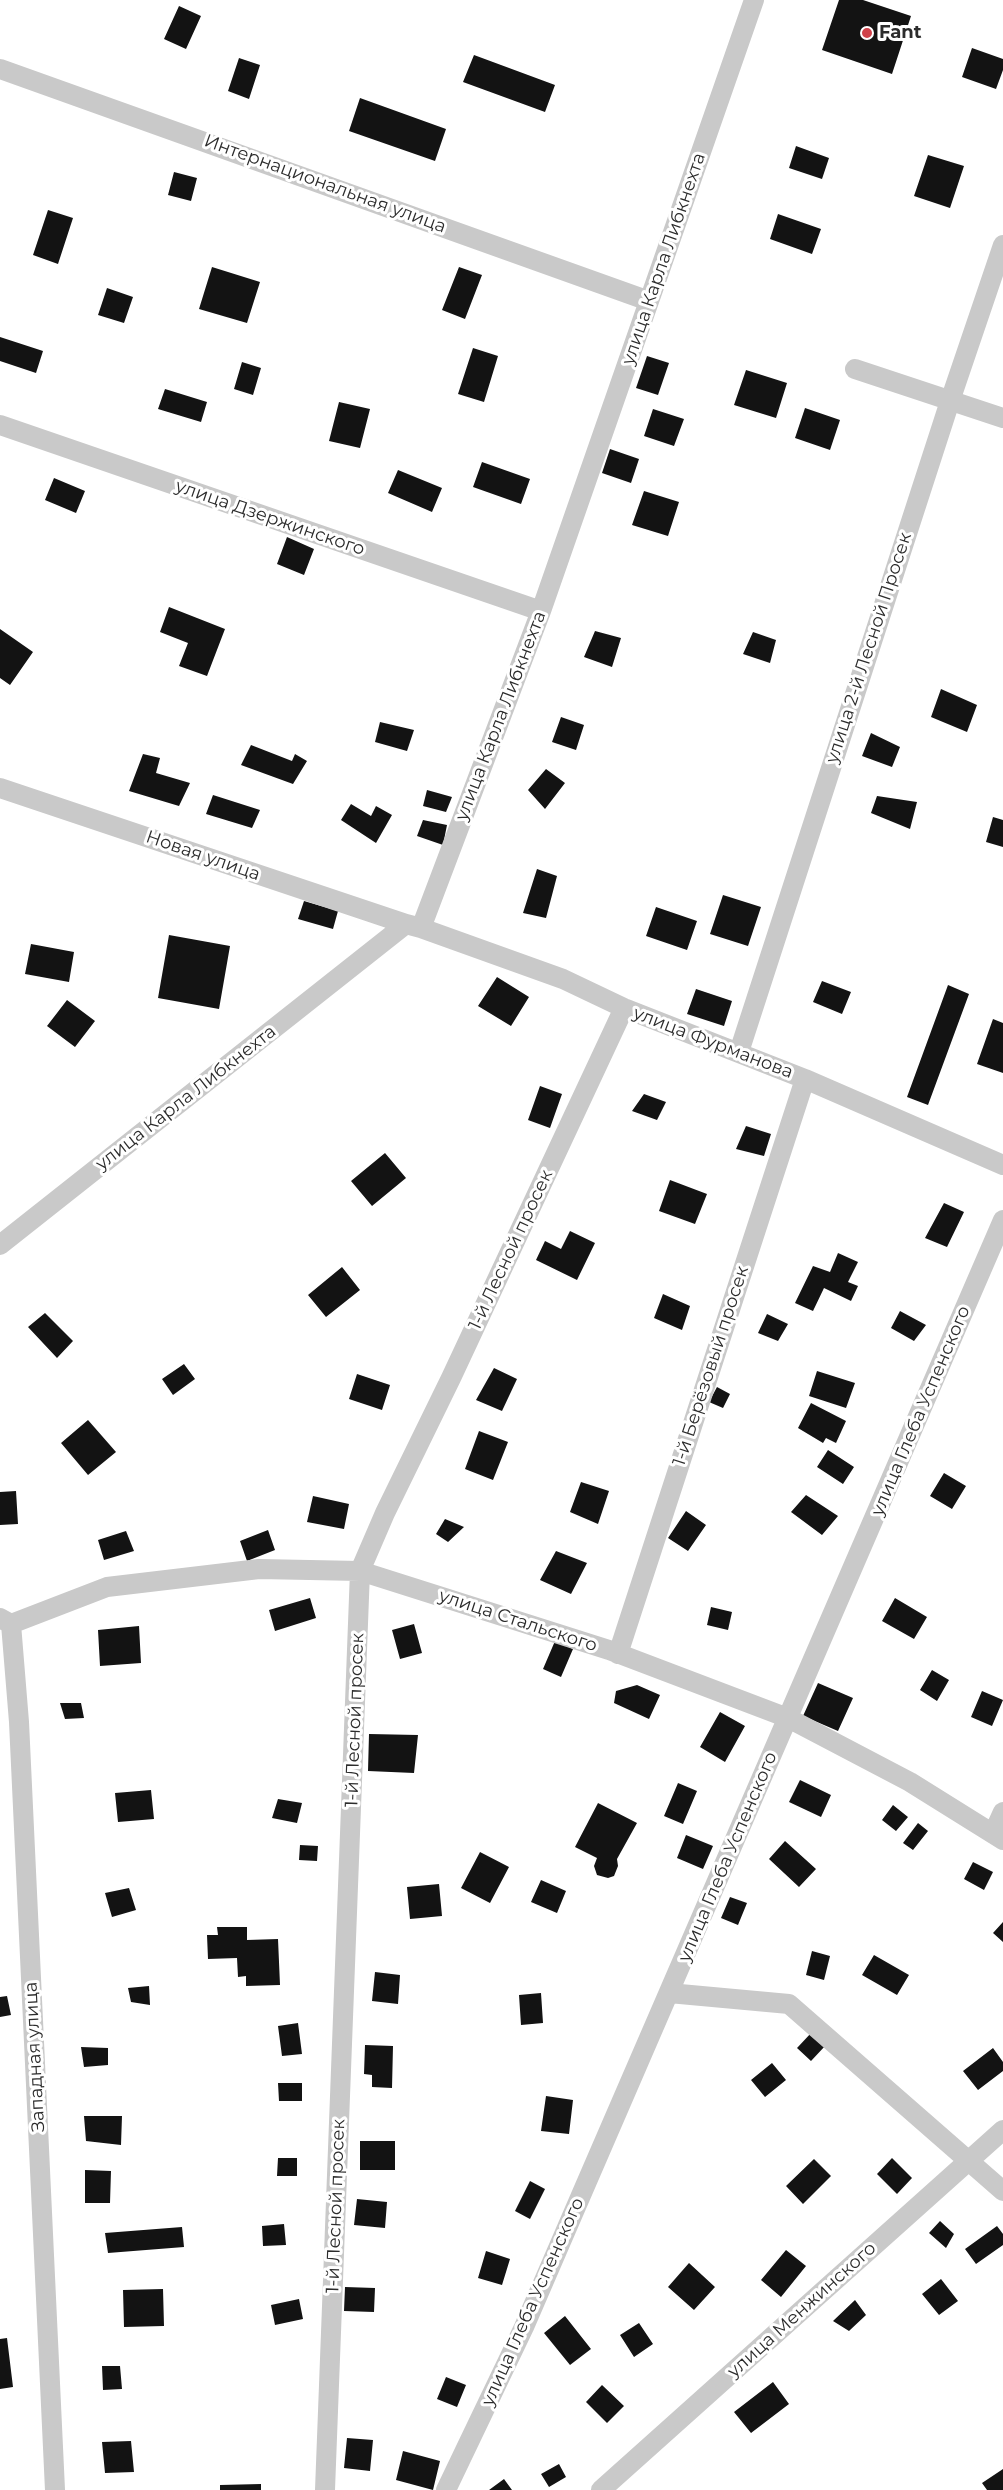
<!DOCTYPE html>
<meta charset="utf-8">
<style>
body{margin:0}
canvas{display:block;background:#fff}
</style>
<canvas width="1003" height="2490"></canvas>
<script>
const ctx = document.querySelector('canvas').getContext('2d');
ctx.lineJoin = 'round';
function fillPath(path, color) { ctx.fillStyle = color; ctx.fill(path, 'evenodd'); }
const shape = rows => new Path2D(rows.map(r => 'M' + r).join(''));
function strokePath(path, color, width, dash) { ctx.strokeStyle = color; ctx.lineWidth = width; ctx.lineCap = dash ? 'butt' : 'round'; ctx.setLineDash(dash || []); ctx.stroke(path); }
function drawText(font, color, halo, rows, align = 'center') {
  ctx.font = font + ' Montserrat,sans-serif'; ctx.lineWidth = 6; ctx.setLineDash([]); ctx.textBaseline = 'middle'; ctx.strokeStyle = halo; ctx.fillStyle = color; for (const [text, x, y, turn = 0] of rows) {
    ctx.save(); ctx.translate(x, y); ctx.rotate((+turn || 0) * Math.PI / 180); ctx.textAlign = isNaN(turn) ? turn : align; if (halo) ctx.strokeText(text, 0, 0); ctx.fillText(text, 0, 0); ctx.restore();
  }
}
fillPath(shape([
 [839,0,863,0,911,16,892,74,822,50],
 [179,6,201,16,186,49,164,39],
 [972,48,1003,59,1003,70,996,89,962,77],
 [474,55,555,85,545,112,463,82],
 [239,58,260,65,249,99,228,91],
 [360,98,446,129,435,161,349,131],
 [796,146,829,158,822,179,789,168],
 [928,155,964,166,950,208,914,196],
 [174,172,197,178,191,201,168,195],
 [48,210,73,218,58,264,33,255],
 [778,214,821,229,812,254,770,239],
 [212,267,260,282,247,323,199,309],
 [459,267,482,275,465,319,442,310],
 [107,288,133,297,124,323,98,315],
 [0,337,43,351,36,373,0,361],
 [473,348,498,356,484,402,458,394],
 [647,356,669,363,658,395,636,388],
 [242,362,261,368,253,395,234,389],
 [746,370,787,383,776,418,734,405],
 [165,389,207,402,201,422,158,409],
 [339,402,370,409,360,448,329,441],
 [805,408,840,420,830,450,795,438],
 [653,409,684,419,674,446,644,436],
 [610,449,639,459,631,483,602,473],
 [482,462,530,479,521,504,473,487],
 [398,470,442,488,432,512,388,493],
 [54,478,85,491,76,513,45,500],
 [644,491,679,502,668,536,632,525],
 [287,537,314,549,304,575,277,564],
 [169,607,225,629,207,676,179,666,188,643,160,632],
 [0,629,33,652,10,685,0,678],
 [595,631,621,638,612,667,584,657],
 [753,632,776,640,770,663,743,654],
 [941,689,977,705,967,732,931,717],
 [561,717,584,725,576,750,552,742],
 [380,722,414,730,407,751,375,742],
 [871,733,900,747,892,767,862,756],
 [251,745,292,761,295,754,307,761,293,784,241,765],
 [143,754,160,758,156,773,190,783,179,806,129,791],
 [546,769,565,783,545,809,528,790],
 [427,790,452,797,446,812,423,806],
 [213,795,260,810,252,828,206,814],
 [877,796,917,802,910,829,871,813],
 [351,804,371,816,376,806,392,815,376,843,341,820],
 [993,817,1003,820,1003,847,986,842],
 [423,820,447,825,443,845,417,836],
 [537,869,557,876,546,918,523,913],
 [723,895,761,907,748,946,710,934],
 [304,901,338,911,333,929,298,919],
 [656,907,697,921,687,950,646,936],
 [169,935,230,946,219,1009,158,998],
 [31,944,74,952,69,982,25,974],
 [497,977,529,997,511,1026,478,1006],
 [822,981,851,992,842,1014,813,1002],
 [948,985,969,994,928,1105,907,1097],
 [696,989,732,1001,724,1026,687,1014],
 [67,1000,95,1021,75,1047,47,1026],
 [993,1019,1003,1023,1003,1073,977,1064],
 [540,1086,562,1094,550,1128,528,1120],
 [644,1094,666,1102,657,1120,632,1111],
 [746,1126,771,1134,764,1156,736,1149],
 [385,1153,406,1178,372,1206,351,1181],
 [670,1180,707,1194,695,1224,659,1211],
 [944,1203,964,1212,947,1247,925,1238],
 [570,1231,595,1243,577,1280,536,1260,545,1241,561,1249],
 [838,1253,858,1262,848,1282,858,1286,851,1301,824,1288,813,1311,795,1303,813,1266,830,1272],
 [342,1267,360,1290,326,1317,308,1295],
 [663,1294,690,1306,682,1330,654,1318],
 [900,1311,926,1325,914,1341,891,1328],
 [45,1313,73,1341,57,1358,28,1327],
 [767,1314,788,1324,778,1341,758,1333],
 [184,1364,195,1379,173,1395,162,1379],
 [494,1368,517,1379,502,1411,476,1400],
 [817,1371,855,1383,846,1408,809,1396],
 [357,1374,390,1385,382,1410,349,1399],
 [717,1387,730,1394,723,1408,709,1402],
 [811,1403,846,1421,836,1443,826,1438,823,1443,798,1428],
 [88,1420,116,1452,88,1475,61,1443],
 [479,1431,508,1442,493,1480,465,1469],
 [828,1450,854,1467,843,1484,817,1467],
 [944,1473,966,1486,952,1509,930,1496],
 [581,1482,609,1491,598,1524,570,1512],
 [16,1491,18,1524,0,1525,0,1492],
 [806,1495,838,1516,822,1535,791,1512],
 [313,1496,349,1504,344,1529,307,1522],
 [686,1511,706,1525,688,1551,668,1538],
 [445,1519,464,1527,448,1542,436,1534],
 [268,1530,275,1550,247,1561,240,1541],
 [126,1531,134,1551,104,1560,98,1540],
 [556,1551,587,1563,571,1594,540,1580],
 [310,1598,316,1618,275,1631,269,1610],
 [895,1598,927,1617,914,1639,882,1621],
 [711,1607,732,1612,728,1630,707,1625],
 [414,1624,422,1653,400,1659,392,1630],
 [139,1626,141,1663,100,1666,98,1630],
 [555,1641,573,1649,561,1677,543,1669],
 [932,1670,949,1680,937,1701,920,1690],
 [818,1683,853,1698,838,1731,803,1716],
 [637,1685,660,1695,649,1719,614,1703,616,1691],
 [982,1691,1003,1700,992,1726,971,1717],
 [60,1703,81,1703,84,1718,65,1719],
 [720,1712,745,1726,725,1762,700,1747],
 [369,1734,418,1735,414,1773,368,1771],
 [800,1780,831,1795,821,1817,789,1802],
 [678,1783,697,1791,683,1824,664,1816],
 [151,1790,154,1819,118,1822,115,1793],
 [278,1799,302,1803,297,1823,272,1818],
 [598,1803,637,1823,617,1859,618,1866,614,1876,608,1878,597,1875,594,1866,597,1858,575,1847],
 [893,1805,908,1817,896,1831,882,1820],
 [918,1823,928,1831,913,1850,903,1843],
 [686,1835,713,1846,703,1869,677,1858],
 [785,1841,816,1869,799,1887,769,1859],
 [300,1845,318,1846,317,1861,299,1860],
 [480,1852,509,1867,490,1903,461,1888],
 [973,1862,993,1872,984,1890,964,1879],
 [541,1880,566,1891,557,1913,531,1902],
 [439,1884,442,1916,410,1919,407,1887],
 [129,1888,136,1910,112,1917,105,1893],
 [730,1897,747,1903,738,1925,721,1918],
 [1003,1922,1003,1942,993,1933],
 [217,1927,247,1927,247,1940,278,1939,280,1985,246,1986,246,1976,238,1977,237,1958,208,1959,207,1935,218,1935],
 [812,1951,830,1956,824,1980,806,1975],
 [874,1955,909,1975,897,1995,862,1975],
 [375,1972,400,1975,398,2004,372,2001],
 [149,1986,150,2005,131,2002,128,1988],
 [541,1993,543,2023,521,2025,519,1995],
 [7,1996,11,2015,0,2017,0,1997],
 [298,2023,302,2054,282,2056,278,2026],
 [812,2032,826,2045,811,2061,797,2048],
 [365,2045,393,2046,392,2088,372,2087,372,2075,364,2074],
 [81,2047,108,2048,108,2065,84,2067],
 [993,2048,1003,2062,1003,2071,978,2090,963,2071],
 [772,2063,786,2080,765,2097,751,2080],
 [278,2083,302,2083,302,2101,279,2101],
 [546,2096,573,2100,569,2134,541,2131],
 [84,2116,122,2116,121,2145,86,2141],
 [360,2141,395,2141,395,2170,360,2170],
 [278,2158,297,2158,297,2176,277,2176],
 [892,2158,912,2178,897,2194,877,2174],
 [814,2159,831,2176,803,2204,786,2186],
 [85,2170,111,2171,110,2203,85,2203],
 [530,2181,545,2189,530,2219,515,2211],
 [357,2199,387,2202,385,2228,354,2225],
 [940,2221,954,2234,946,2248,929,2233],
 [284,2224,286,2245,263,2246,262,2226],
 [997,2226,1003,2234,1003,2245,976,2264,965,2249],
 [182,2227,184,2247,108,2253,105,2233],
 [786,2250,806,2266,781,2297,761,2280],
 [486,2251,510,2259,502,2285,478,2278],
 [689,2263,715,2287,694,2310,668,2287],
 [941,2279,958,2301,939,2315,922,2294],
 [345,2287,375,2288,374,2312,344,2311],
 [163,2289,164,2326,124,2327,123,2290],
 [299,2299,303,2319,275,2325,271,2305],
 [855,2300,866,2315,849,2331,833,2321],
 [565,2316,591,2349,570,2365,544,2333],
 [639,2323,653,2344,634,2357,620,2335],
 [7,2338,13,2387,0,2389,0,2339],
 [102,2366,120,2366,122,2389,103,2390],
 [446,2377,466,2385,457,2407,437,2399],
 [773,2382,789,2404,751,2433,734,2412],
 [602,2385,624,2406,607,2423,586,2402],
 [347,2438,373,2440,370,2471,344,2468],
 [131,2441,134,2472,105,2473,102,2442],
 [403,2451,440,2461,433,2490,396,2480],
 [559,2464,566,2477,549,2487,541,2474],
 [1003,2469,1003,2490,987,2490,982,2483],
 [504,2479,512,2490,489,2490],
 [261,2484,261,2490,220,2490,220,2485]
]), '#131313');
strokePath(shape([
 [0,69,649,301],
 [855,369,1003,418],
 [0,425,541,611],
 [0,788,406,924],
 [421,928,563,979,624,1008,805,1079,1003,1165],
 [739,1052,950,401,1003,245],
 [0,1245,406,924,421,928,541,611,754,0],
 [0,1618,11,1624,107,1587,259,1569,360,1571,609,1650,788,1718,910,1782,1003,1840],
 [11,1624,19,1722,55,2490],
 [618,1654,805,1079],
 [993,1834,1003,1812],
 [669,1993,789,2004,1003,2191],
 [325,2490,360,1571,385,1513,451,1378,624,1008],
 [446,2490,524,2327,1003,1220],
 [601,2490,1003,2130]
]), '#c9c9c9', 20);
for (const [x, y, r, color] of [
 [867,33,6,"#cf424a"]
]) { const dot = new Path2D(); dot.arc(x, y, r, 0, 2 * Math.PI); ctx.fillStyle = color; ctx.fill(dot); strokePath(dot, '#fff', 2); }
drawText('bold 18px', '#2c2c2c', '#fff', [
 ["Fant",879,33]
], 'left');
drawText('18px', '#2c2c2c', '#fff', [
 ["Интернациональная улица",325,184,20],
 ["улица Карла Либкнехта",664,259,-71],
 ["улица Дзержинского",270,518,19],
 ["улица 2-й Лесной Просек",869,648,-72],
 ["улица Карла Либкнехта",501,716,-69],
 ["Новая улица",203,856,19],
 ["улица Фурманова",713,1043,21],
 ["улица Карла Либкнехта",186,1098,-38],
 ["1-й Лесной просек",511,1250,-65],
 ["1-й Берёзовый просек",711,1366,-72],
 ["улица Глеба Успенского",921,1411,-67],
 ["улица Стальского",518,1621,18],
 ["1-й Лесной просек",355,1720,-88],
 ["улица Глеба Успенского",728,1857,-67],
 ["Западная улица",35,2057,-93],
 ["1-й Лесной просек",336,2206,-88],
 ["улица Глеба Успенского",533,2302,-66],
 ["улица Менжинского",802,2310,-42]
]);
</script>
